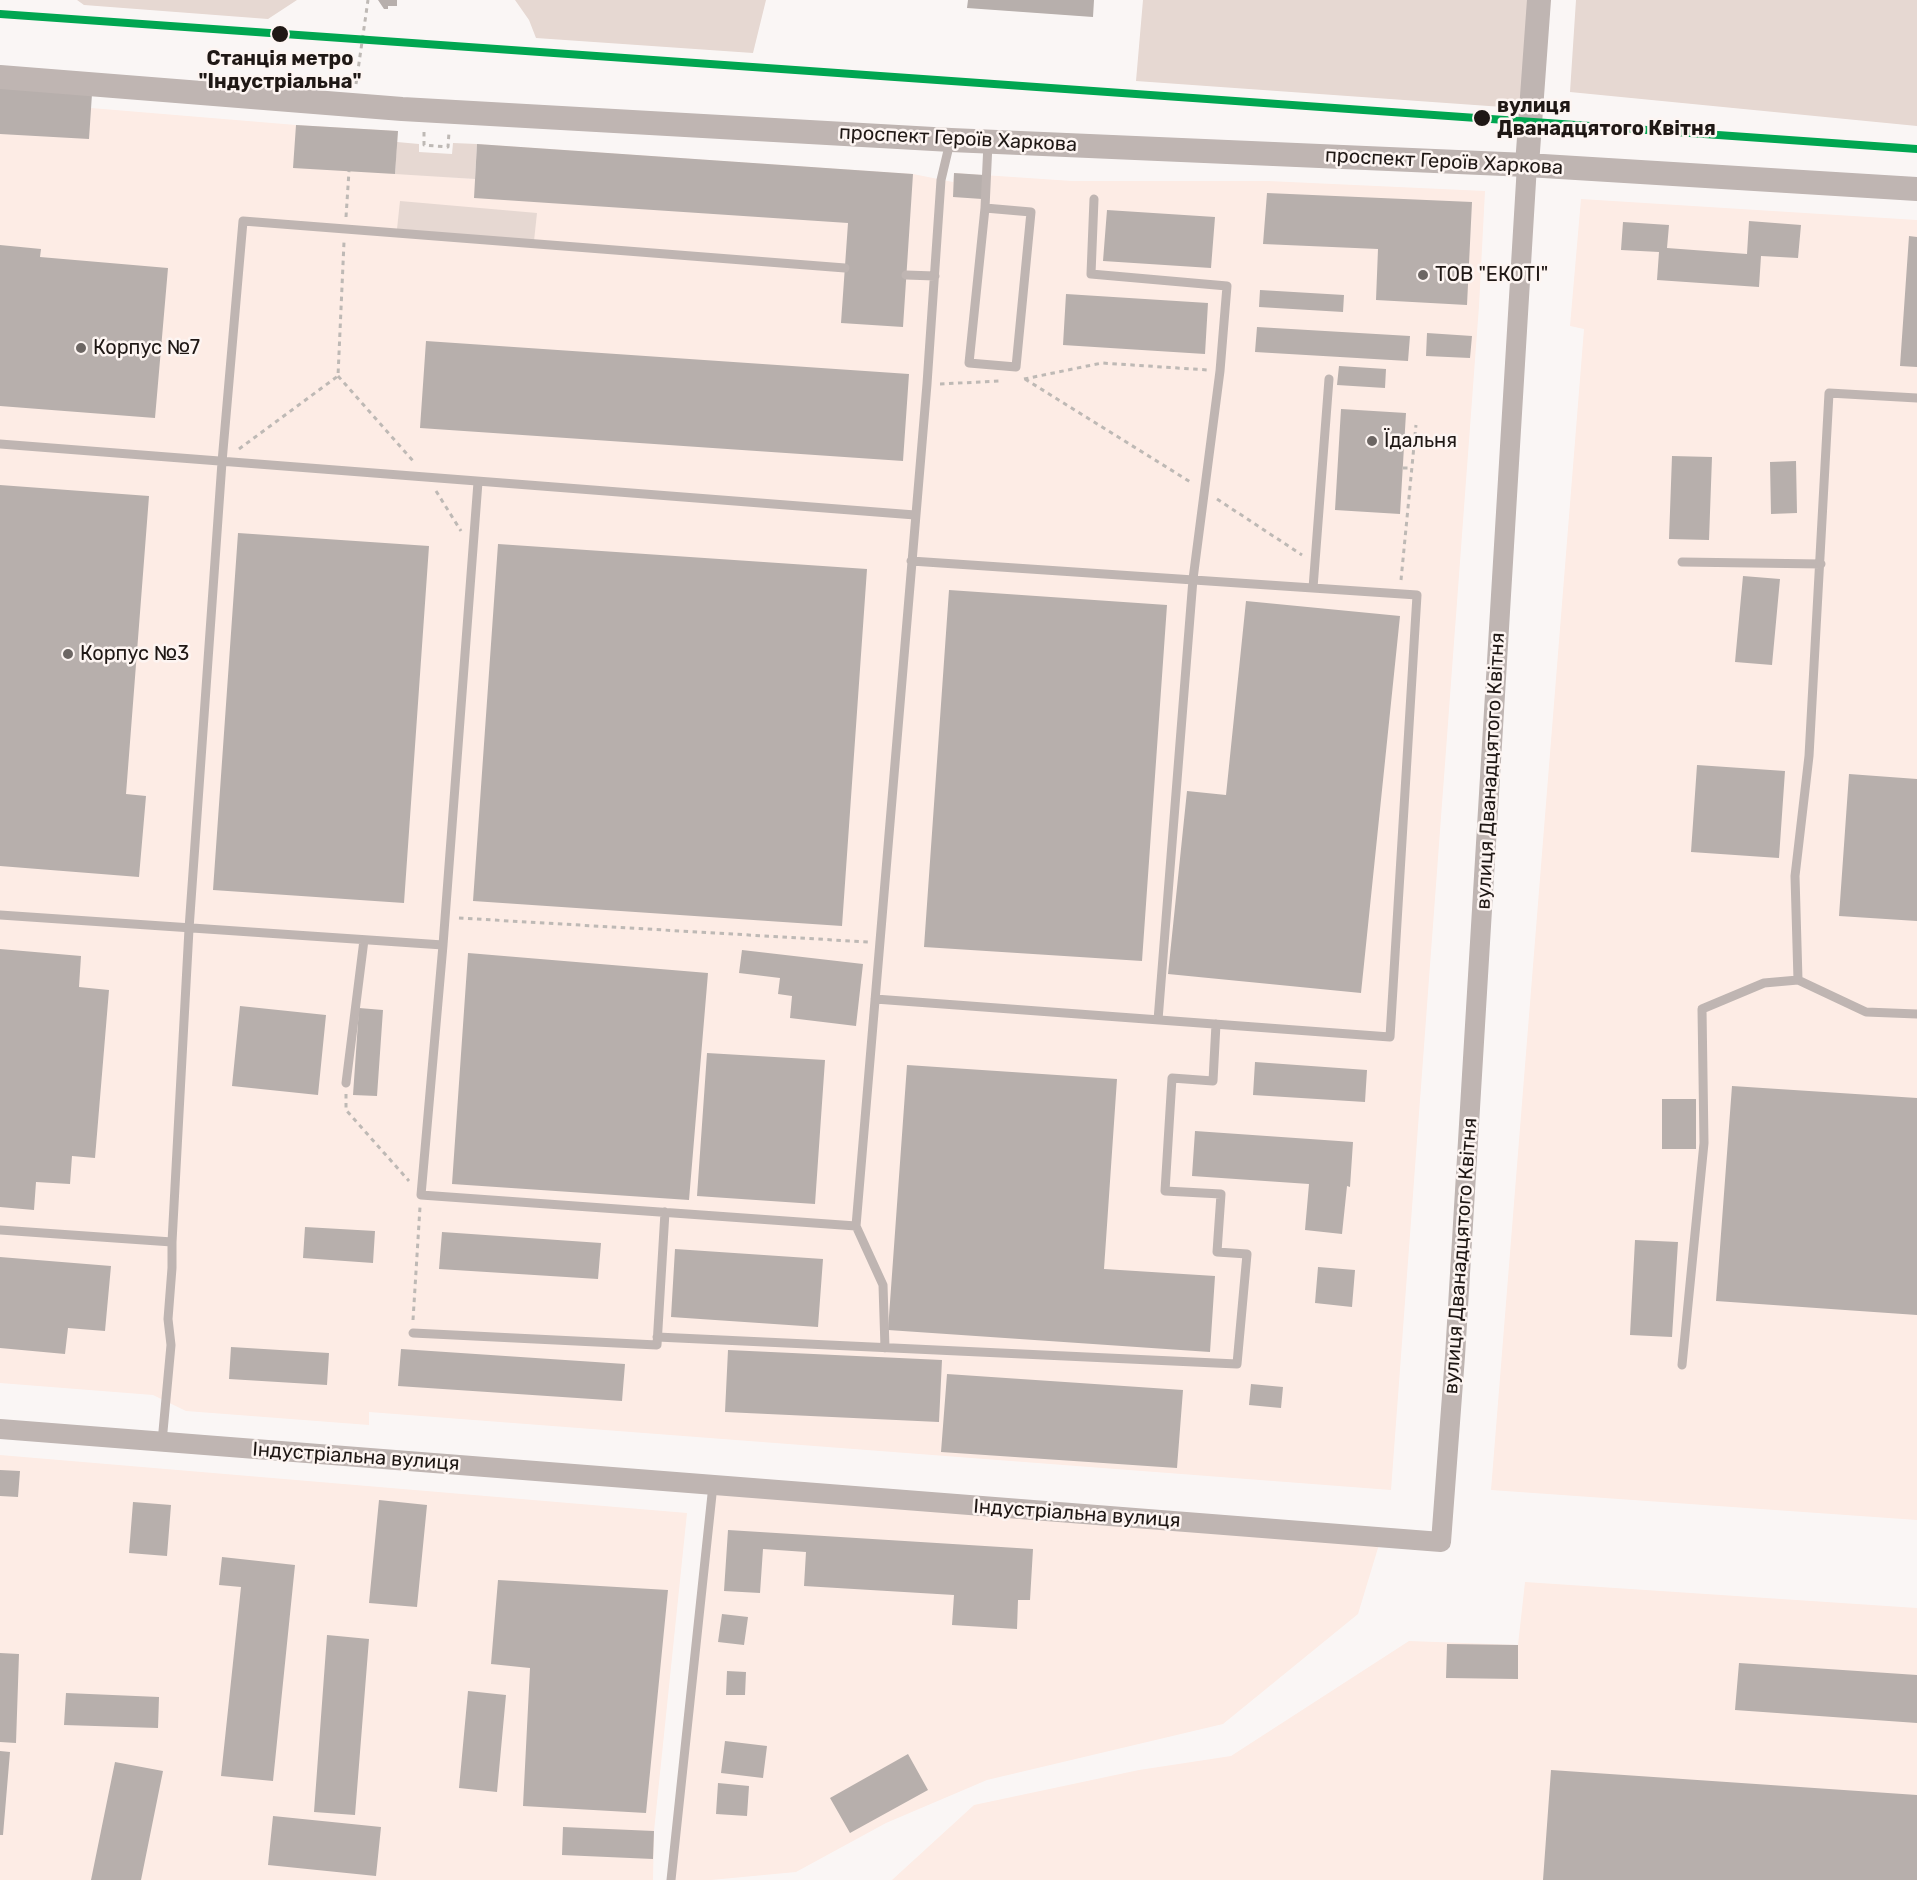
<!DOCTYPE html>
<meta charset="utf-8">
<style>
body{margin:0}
canvas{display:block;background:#faf6f5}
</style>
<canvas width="1917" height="1880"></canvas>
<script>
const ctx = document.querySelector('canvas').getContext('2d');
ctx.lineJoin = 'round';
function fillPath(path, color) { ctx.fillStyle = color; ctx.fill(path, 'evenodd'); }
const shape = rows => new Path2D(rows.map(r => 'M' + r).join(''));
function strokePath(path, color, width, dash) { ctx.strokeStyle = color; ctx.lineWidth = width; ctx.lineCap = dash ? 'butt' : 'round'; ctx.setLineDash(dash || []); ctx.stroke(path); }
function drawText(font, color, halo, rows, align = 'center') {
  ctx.font = font + ' Rubik,sans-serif'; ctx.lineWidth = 5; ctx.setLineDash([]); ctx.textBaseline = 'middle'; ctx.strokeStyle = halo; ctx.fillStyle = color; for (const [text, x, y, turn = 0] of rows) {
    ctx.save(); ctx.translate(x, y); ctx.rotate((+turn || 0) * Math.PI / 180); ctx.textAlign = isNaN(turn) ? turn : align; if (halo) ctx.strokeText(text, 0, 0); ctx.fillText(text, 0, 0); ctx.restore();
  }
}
fillPath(shape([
 [0,88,91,108,296,125,398,131,395,173,475,179,477,144,913,174,953,182,954,173,1072,181,1268,181,1485,191,1479,306,1391,1490,369,1412,369,1425,186,1411,153,1395,0,1383],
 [1581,199,1917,220,1917,1520,1491,1490,1584,329,1570,326],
 [0,1455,687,1513,654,1831,653,1880,0,1880],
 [713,1485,1381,1538,1358,1614,1223,1724,987,1780,886,1823,796,1872,711,1880,671,1880],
 [1525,1582,1917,1608,1917,1880,892,1880,974,1805,1139,1770,1231,1756,1409,1641,1518,1645]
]), '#fdece5');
fillPath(shape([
 [77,0,297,0,268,19,84,5],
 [515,0,766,0,753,53,536,38,529,20],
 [1143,0,1539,0,1531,109,1136,81],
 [1576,0,1917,0,1917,126,1570,92],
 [397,142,419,144,419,152,452,154,453,143,477,144,475,179,395,174],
 [400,201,537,213,534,241,397,229]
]), '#e6d8d2');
fillPath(shape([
 [378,0,397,0,397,6,388,6,388,9,384,9],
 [968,0,1094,0,1093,17,967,8],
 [0,88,92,94,89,139,0,134],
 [296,125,398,131,395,174,293,168],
 [477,144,913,174,903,327,841,323,848,223,474,198],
 [954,173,984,175,982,199,953,197],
 [1267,193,1472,202,1467,305,1376,300,1378,249,1263,244],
 [1107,210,1215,217,1211,268,1103,261],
 [1749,221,1801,225,1798,258,1761,256,1759,287,1657,280,1659,252,1621,250,1623,222,1669,225,1667,248,1747,254],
 [1909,236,1917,237,1917,367,1900,366],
 [0,245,41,249,40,257,168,268,155,418,0,406],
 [1260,290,1344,295,1343,312,1259,307],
 [1066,294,1208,303,1205,354,1063,345],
 [1257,327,1410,336,1408,361,1255,352],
 [1427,333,1472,336,1470,358,1426,356],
 [426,341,909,374,903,461,420,428],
 [1339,366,1386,369,1385,388,1337,385],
 [1341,409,1406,413,1400,514,1335,510],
 [1672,456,1712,457,1709,540,1669,539],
 [1796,461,1797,513,1771,514,1770,462],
 [0,485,149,496,126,794,146,796,139,877,0,866],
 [238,533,429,546,404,903,213,890],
 [498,544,867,569,842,926,473,901],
 [1743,576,1780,579,1772,665,1735,662],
 [949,590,1167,605,1142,961,924,947],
 [1246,601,1400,616,1361,993,1168,974,1187,791,1226,795],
 [1697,765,1785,771,1779,858,1691,852],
 [1849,774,1917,779,1917,921,1839,916],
 [0,949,81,956,79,987,109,990,95,1158,72,1156,70,1184,36,1182,34,1210,0,1207],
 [742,950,863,964,856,1026,790,1018,792,996,778,994,780,978,739,973],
 [468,953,708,973,689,1200,452,1184],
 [240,1006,326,1015,318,1095,232,1086],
 [359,1008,383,1010,377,1096,353,1095],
 [707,1053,825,1060,815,1204,697,1196],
 [1255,1062,1367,1070,1365,1102,1253,1095],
 [907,1065,1117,1079,1104,1269,1215,1276,1210,1352,888,1330],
 [1732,1086,1917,1098,1917,1315,1716,1301],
 [1662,1099,1696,1099,1696,1149,1662,1149],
 [1195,1131,1353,1142,1350,1187,1347,1186,1342,1234,1305,1230,1309,1184,1192,1176],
 [305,1227,375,1231,373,1263,303,1258],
 [442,1232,601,1243,598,1279,439,1269],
 [1635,1240,1678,1242,1672,1337,1630,1335],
 [675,1249,823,1259,818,1327,671,1317],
 [0,1257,111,1266,105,1331,68,1328,65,1354,0,1348],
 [1318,1267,1355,1270,1352,1307,1315,1303],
 [231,1347,329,1353,327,1385,229,1379],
 [401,1349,625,1364,622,1401,398,1386],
 [728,1350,942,1360,939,1422,725,1412],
 [947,1374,1183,1390,1177,1468,941,1452],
 [1251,1384,1283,1387,1281,1408,1249,1405],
 [0,1470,20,1471,18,1497,0,1496],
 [379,1500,427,1505,417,1607,369,1603],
 [133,1502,171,1505,167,1556,129,1553],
 [728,1530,1033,1549,1030,1600,1018,1600,1017,1629,952,1625,954,1595,804,1586,806,1552,763,1549,760,1593,724,1591],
 [222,1557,295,1565,273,1781,221,1776,241,1587,219,1585],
 [498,1580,668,1590,646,1813,523,1806,530,1668,491,1664],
 [722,1614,748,1617,744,1645,718,1642],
 [327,1635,369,1639,355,1815,314,1812],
 [1447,1644,1518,1645,1518,1679,1446,1678],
 [0,1653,19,1654,16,1743,0,1742],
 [1739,1663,1917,1675,1917,1723,1735,1710],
 [727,1671,746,1672,745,1695,726,1695],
 [468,1691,506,1695,497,1792,459,1788],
 [66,1693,159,1697,158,1728,64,1725],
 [725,1741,767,1746,763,1778,721,1773],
 [0,1751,10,1752,3,1835,0,1835],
 [908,1754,928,1790,850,1833,830,1798],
 [115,1762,163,1771,141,1880,91,1880],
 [1551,1770,1917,1795,1917,1880,1543,1880],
 [718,1783,749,1786,747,1816,716,1814],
 [273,1816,381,1827,376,1876,268,1865],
 [563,1827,654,1831,653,1859,562,1855]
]), '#b7afac');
strokePath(shape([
 [356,84,368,0],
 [424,132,424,145,448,147,449,132],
 [346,217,349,171],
 [338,376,414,462],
 [1024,379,1102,363,1208,370],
 [1025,379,1192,483],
 [940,384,1000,381],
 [239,449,338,376,344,242],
 [1403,468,1412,468],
 [436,491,461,531],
 [1217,499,1302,555],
 [1401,580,1416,425],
 [459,918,868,942],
 [346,1094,346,1110,409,1181],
 [413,1320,420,1207]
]), '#beb9b5', 3, [4.5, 4.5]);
strokePath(shape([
 [1094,199,1091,274,1227,286,1220,371,1193,579,1158,1020],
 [985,208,1031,212,1016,367,969,363,985,208,988,143],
 [906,275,935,276],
 [0,444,915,515],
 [1682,562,1821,564],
 [1313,588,1329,379],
 [0,915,443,945,421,1195,856,1226,927,384,941,180,950,142],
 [443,945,478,482],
 [1798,980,1795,876,1809,756,1829,393,1917,398],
 [875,999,1390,1037,1417,595,911,561],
 [346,1083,364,940],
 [856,1226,883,1285,885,1348],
 [0,1230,172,1242,189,929,222,462,243,221,845,268],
 [413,1333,657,1345,665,1212],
 [657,1337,1237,1364,1247,1254,1217,1252,1221,1194,1165,1191,1172,1078,1213,1081,1216,1024],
 [1682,1365,1704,1143,1702,1009,1764,983,1798,980,1866,1012,1917,1014],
 [162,1442,171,1345,168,1319,172,1268,172,1242],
 [671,1880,713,1485]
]), '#bfb5b2', 9);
strokePath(shape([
 [0,1429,1441,1542,1455,1356,1527,165]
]), '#bfb5b2', 20);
strokePath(shape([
 [0,77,402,109,951,140,1527,165,1917,189],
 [1527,165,1539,0]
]), '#bfb5b2', 24);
strokePath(shape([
 [0,14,1917,149]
]), '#00a651', 8);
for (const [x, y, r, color] of [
 [280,34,9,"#1f1815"],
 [1482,118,9,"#1f1815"],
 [1423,275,6,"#6c6663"],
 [81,348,6,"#6c6663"],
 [1372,441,6,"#6c6663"],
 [68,654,6,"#6c6663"]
]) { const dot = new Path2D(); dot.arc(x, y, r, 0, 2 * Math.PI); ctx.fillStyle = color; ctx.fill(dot); strokePath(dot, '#fdf5f2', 2); }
drawText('bold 20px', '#1f1815', '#fdf5f2', [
 ["Станція метро",280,59],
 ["\"Індустріальна\"",280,82],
 ["вулиця",1497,106,"left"],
 ["Дванадцятого Квітня",1497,129,"left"]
]);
drawText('20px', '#1f1815', '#fdf5f2', [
 ["проспект Героїв Харкова",958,139,3],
 ["проспект Героїв Харкова",1444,162,3],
 ["вулиця Дванадцятого Квітня",1491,771,-87],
 ["вулиця Дванадцятого Квітня",1461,1256,-86],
 ["Індустріальна вулиця",356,1457,4],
 ["Індустріальна вулиця",1077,1514,4]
]);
drawText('20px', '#1f1815', '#fdf5f2', [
 ["ТОВ \"ЕКОТI\"",1435,275],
 ["Корпус №7",93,348],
 ["Їдальня",1384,441],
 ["Корпус №3",80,654]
], 'left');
</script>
